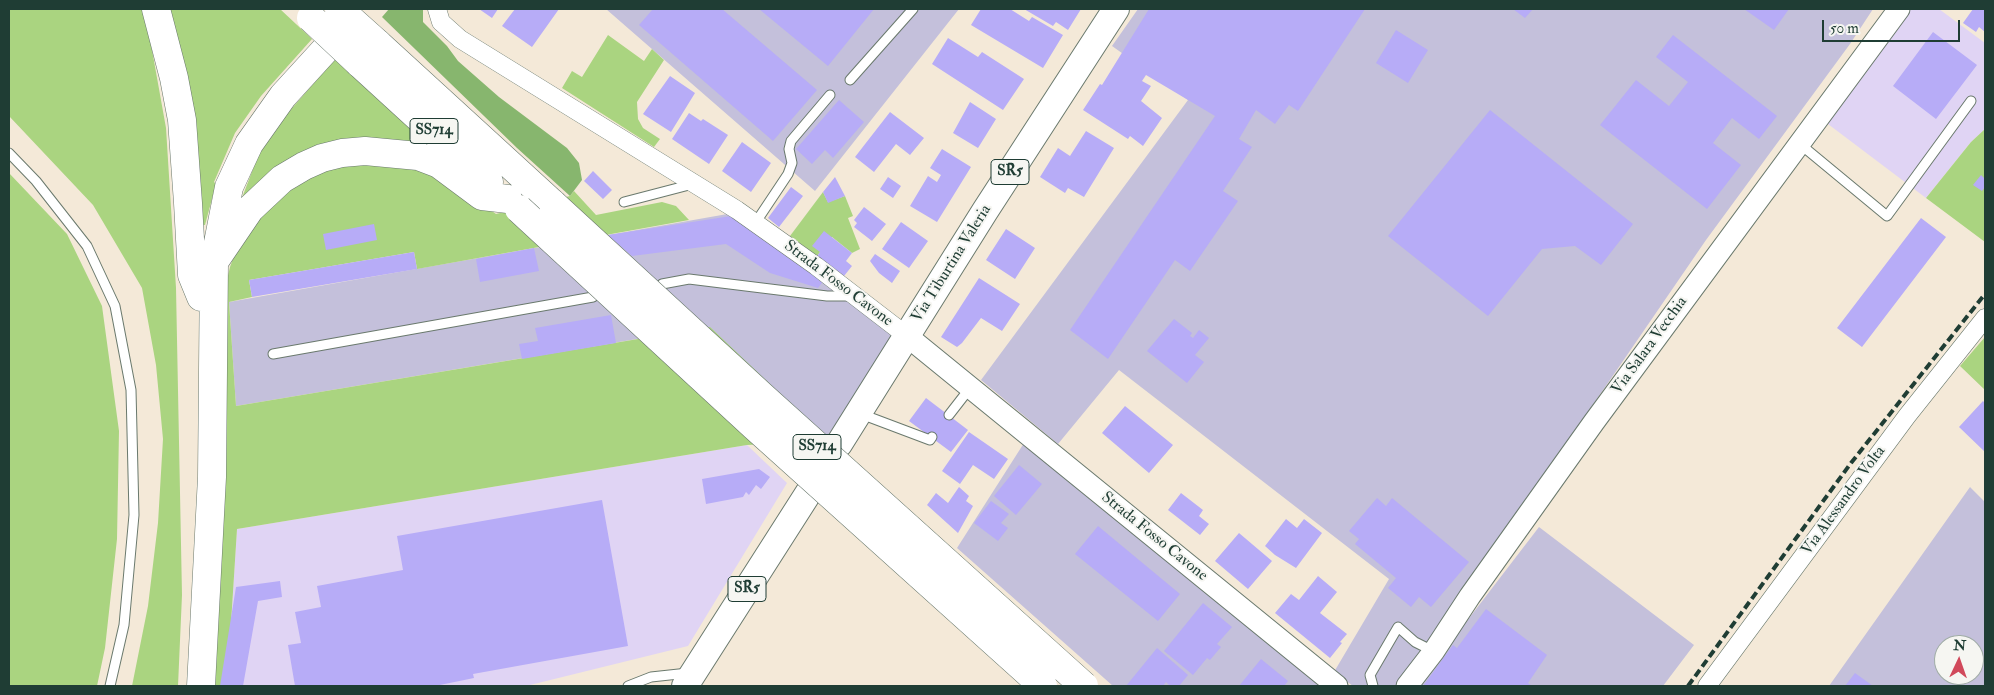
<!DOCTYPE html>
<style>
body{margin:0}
#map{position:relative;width:1994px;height:695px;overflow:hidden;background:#f4e9d8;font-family:"IM FELL Double Pica",serif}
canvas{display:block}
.frame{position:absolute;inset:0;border:10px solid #1f3d34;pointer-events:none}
.north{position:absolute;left:1934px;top:635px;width:50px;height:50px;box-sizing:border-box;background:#f6f6f2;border:1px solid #a0aca6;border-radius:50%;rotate:3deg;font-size:14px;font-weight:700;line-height:20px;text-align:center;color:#1f3d34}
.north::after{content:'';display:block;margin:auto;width:18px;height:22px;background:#d1495b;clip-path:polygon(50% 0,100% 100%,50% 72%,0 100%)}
.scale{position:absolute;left:1822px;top:20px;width:138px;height:22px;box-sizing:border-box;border:2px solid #1f3d34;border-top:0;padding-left:6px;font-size:15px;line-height:18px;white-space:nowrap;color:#1f3d34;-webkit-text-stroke:4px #f6f6f2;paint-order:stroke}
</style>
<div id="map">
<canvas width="1994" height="695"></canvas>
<div class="frame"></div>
<div class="north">N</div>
<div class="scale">50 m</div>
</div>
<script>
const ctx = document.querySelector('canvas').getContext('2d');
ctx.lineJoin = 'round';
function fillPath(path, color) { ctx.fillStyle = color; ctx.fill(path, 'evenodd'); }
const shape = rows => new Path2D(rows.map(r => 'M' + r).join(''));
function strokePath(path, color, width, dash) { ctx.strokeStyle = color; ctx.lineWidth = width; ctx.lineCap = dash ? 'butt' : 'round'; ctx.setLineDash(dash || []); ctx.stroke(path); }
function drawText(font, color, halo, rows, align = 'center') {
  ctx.font = font + ' "IM FELL Double Pica",serif'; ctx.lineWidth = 4; ctx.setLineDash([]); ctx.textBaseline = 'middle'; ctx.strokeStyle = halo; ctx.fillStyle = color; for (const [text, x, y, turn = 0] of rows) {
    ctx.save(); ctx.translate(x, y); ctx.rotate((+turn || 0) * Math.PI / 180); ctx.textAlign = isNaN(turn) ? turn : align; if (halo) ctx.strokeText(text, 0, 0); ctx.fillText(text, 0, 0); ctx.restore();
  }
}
fillPath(shape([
 [1905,9,1939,9,1985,43,1985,129,1971,142,1926,198,1824,121],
 [747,445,787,483,688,646,526,686,227,686,237,529]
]), '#e0d4f4');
fillPath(shape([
 [606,9,959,9,815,191],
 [1138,9,1873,9,1850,44,1706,240,1400,686,1353,686,1334,672,1389,579,1119,370,1058,444,981,380,1188,100,1112,46],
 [733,213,896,338,830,441,709,327,236,406,229,302],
 [1024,443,1329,686,1113,686,957,548],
 [1970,487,1985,502,1985,686,1829,686],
 [1944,645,1974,645,1974,675,1944,675],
 [1539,527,1694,645,1663,686,1417,686]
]), '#c4c0db');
fillPath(shape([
 [9,9,143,9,147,22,166,128,176,288,182,595,178,686,132,686,148,606,158,523,163,439,156,365,142,288,93,205,9,116],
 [166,9,280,9,312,39,261,96,235,133,214,182,216,184,205,225,198,225],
 [608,35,644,61,652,49,664,60,637,102,638,119,643,128,660,139,654,147,562,88,572,71,582,77],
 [335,59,436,148,358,143,240,203,258,156,280,122],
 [1985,129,1985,242,1926,198,1971,142],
 [352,160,434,169,496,214,570,196,574,191,596,215,662,202,676,206,689,220,417,269,414,252,249,280,252,297,229,302,236,406,710,327,830,441,747,445,237,529,227,686,209,686,225,288,230,267,238,245,253,221,297,180],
 [9,173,67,234,102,306,119,431,117,539,105,648,97,686,9,686],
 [823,192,828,202,845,196,853,216,848,218,860,249,852,253,832,237,817,256,790,236],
 [1985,337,1985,390,1960,366]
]), '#aad480');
fillPath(shape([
 [389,9,423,9,423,22,447,46,458,61,499,97,567,148,579,163,582,180,570,196,517,148,382,17]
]), '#87b66e');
fillPath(shape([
 [479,9,498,9,492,18],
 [515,9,559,9,532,47,502,26],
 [653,9,722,9,817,90,773,141,639,25],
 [759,9,874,9,828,66],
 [981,9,1010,9,1029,21,1032,17,1063,35,1043,68,971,25],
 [1024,9,1081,9,1068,30,1056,22,1053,26],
 [1149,9,1365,9,1298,111,1289,105,1275,124,1256,110,1239,139,1252,147,1223,191,1238,201,1190,271,1175,260,1108,359,1070,330,1215,116,1146,75,1142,81,1151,86,1141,101,1162,118,1143,146,1130,136,1128,139,1083,110,1100,84,1102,85],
 [1513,9,1533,9,1525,18],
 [1744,9,1789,9,1774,30],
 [1973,9,1985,9,1985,32,1979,27,1976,32,1963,23],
 [1396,30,1428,50,1408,83,1376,63],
 [1933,32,1977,65,1936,119,1893,86],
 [1673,35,1777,116,1759,139,1732,118,1713,143,1741,165,1707,209,1600,125,1636,80,1669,106,1688,82,1656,57],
 [948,38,978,57,982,52,1024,79,1003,110,932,64],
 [670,76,695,93,671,132,643,114],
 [839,100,864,122,833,158,825,150,812,164,796,149],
 [970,102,996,119,978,148,953,133],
 [1490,110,1633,224,1601,265,1575,246,1542,249,1488,316,1388,236],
 [890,112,924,138,910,155,896,144,874,172,855,157],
 [689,113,701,121,703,119,728,135,709,164,672,139],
 [1086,131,1114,148,1084,197,1068,188,1065,193,1040,177,1058,148,1070,156],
 [742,142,771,163,751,192,722,171],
 [942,149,971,167,937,222,910,206,928,176,937,182,941,175,930,168],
 [593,171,612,190,603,199,584,181],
 [1981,175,1985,179,1985,187,1982,191,1973,185],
 [835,177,845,196,828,203,823,192],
 [888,177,901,186,893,198,880,189],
 [791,187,803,196,779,227,768,218],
 [864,207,886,224,872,241,854,227,857,223,854,220],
 [731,216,824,280,818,288,770,273,726,244,632,256,608,235],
 [1921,218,1946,237,1862,347,1837,328],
 [901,222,928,241,909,268,882,249],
 [374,224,377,240,326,250,323,234],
 [1006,229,1035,248,1015,279,986,260],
 [824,231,852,253,846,261,852,266,844,276,817,256,820,252,812,246],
 [534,248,539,271,480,282,476,259],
 [414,252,417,269,252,297,249,280],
 [875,254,900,271,892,283,879,273,870,261],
 [979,278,1020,304,1002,331,981,318,962,343,957,347,941,337],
 [611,315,616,343,522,359,519,344,538,341,535,328],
 [1174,319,1192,333,1190,336,1193,338,1199,330,1209,338,1195,355,1204,362,1187,383,1147,351],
 [926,398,968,430,951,452,909,421],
 [1983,401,1985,403,1985,452,1959,427],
 [1125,406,1173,445,1149,473,1102,433],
 [969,432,1008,459,994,479,973,465,960,484,942,471],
 [1019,465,1042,484,1016,515,994,496],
 [759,469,770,477,761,489,756,485,749,495,746,492,743,497,706,504,702,479],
 [959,487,969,496,966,501,973,506,958,533,927,505,936,493,948,503],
 [1181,493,1203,510,1199,516,1209,524,1200,535,1168,510],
 [1377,498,1386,506,1392,498,1469,562,1431,607,1419,597,1411,607,1388,588,1396,578,1355,544,1359,539,1349,531],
 [602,500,628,646,473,674,474,678,435,686,295,686,288,645,301,643,295,612,321,607,317,586,403,570,397,536],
 [991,501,1009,514,1001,523,1008,528,998,541,974,523],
 [1286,519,1297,528,1304,519,1322,533,1296,568,1275,555,1265,546],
 [1098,526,1180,594,1158,621,1075,554],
 [1239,533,1272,561,1248,589,1215,561],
 [1318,576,1337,592,1320,613,1347,634,1340,642,1342,643,1330,658,1275,613,1291,594,1299,600],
 [280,581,282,597,258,601,243,686,220,686,236,587],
 [1203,603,1232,627,1217,644,1221,647,1210,660,1207,658,1193,675,1164,651],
 [1486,609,1547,655,1528,683,1532,686,1423,686,1453,645,1457,648],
 [1157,648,1188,675,1179,686,1170,686,1166,682,1163,686,1126,686],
 [1261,659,1288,681,1284,686,1239,686],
 [1855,673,1873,686,1845,686]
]), '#b7acf7');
const service = shape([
 [850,80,913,9],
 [1800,144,1887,216,1971,101],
 [9,153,36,181,87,246,115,306,131,390,134,515,124,625,110,686],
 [624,202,693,184],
 [756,222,788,174,792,163,789,149,791,141,830,95],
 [662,284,689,279,827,296,851,296],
 [273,354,593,297],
 [861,414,930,440,932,437],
 [949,415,970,388],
 [628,686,651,677,688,673],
 [1373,686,1370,675,1398,627,1415,642,1433,651]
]);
const minor = shape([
 [437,9,441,22,460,39,737,210,816,266,907,336],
 [1707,686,1907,416,1985,318]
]);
const tertiary = shape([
 [907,336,1337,686],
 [1407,686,1434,651,1470,596,1594,422,1899,9]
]);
const primary = shape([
 [839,444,985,211,1116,9],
 [685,686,809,492]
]);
const trunk = shape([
 [156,9,174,78,182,120,188,203,192,275,201,297],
 [377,43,553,204],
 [359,63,489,182],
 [217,248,229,187,249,144,283,96,325,50],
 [201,686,212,477,214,262,250,209,282,179,304,166,322,158,342,153,365,151,418,156,439,164,482,196,508,199]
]);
strokePath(service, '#6a796d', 11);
strokePath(minor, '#6a796d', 19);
strokePath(tertiary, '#6a796d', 23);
strokePath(primary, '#6a796d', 28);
strokePath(trunk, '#6a796d', 29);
strokePath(service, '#fff', 9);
strokePath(minor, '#fff', 18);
strokePath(tertiary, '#fff', 21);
strokePath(primary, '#fff', 26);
strokePath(trunk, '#fff', 28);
strokePath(shape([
 [1688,686,1851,463,1985,294]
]), '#1f3d34', 4, [8, 4]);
const trunkBridge = shape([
 [339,9,377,43],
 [311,18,359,63],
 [553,204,763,397,1084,686],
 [519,209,754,426,1043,686]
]);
strokePath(trunkBridge, '#6a796d', 29, []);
strokePath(trunkBridge, '#fff', 28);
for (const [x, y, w] of [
 [434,131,48],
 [1010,172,38],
 [817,447,48],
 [747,589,38]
]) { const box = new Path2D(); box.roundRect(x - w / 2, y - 12.5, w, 25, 4); ctx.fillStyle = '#f6f6f2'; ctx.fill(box); strokePath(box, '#1f3d34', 1); }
drawText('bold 15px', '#1f3d34', null, [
 ["SS714",434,131],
 ["SR5",1010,172],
 ["SS714",817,447],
 ["SR5",747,589]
]);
drawText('16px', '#1f3d34', '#f6f6f2', [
 ["Via Tiburtina Valeria",952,264,-58],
 ["Strada Fosso Cavone",838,284,37],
 ["Via Salara Vecchia",1650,346,-54],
 ["Via Alessandro Volta",1844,501,-54],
 ["Strada Fosso Cavone",1154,537,39]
]);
</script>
